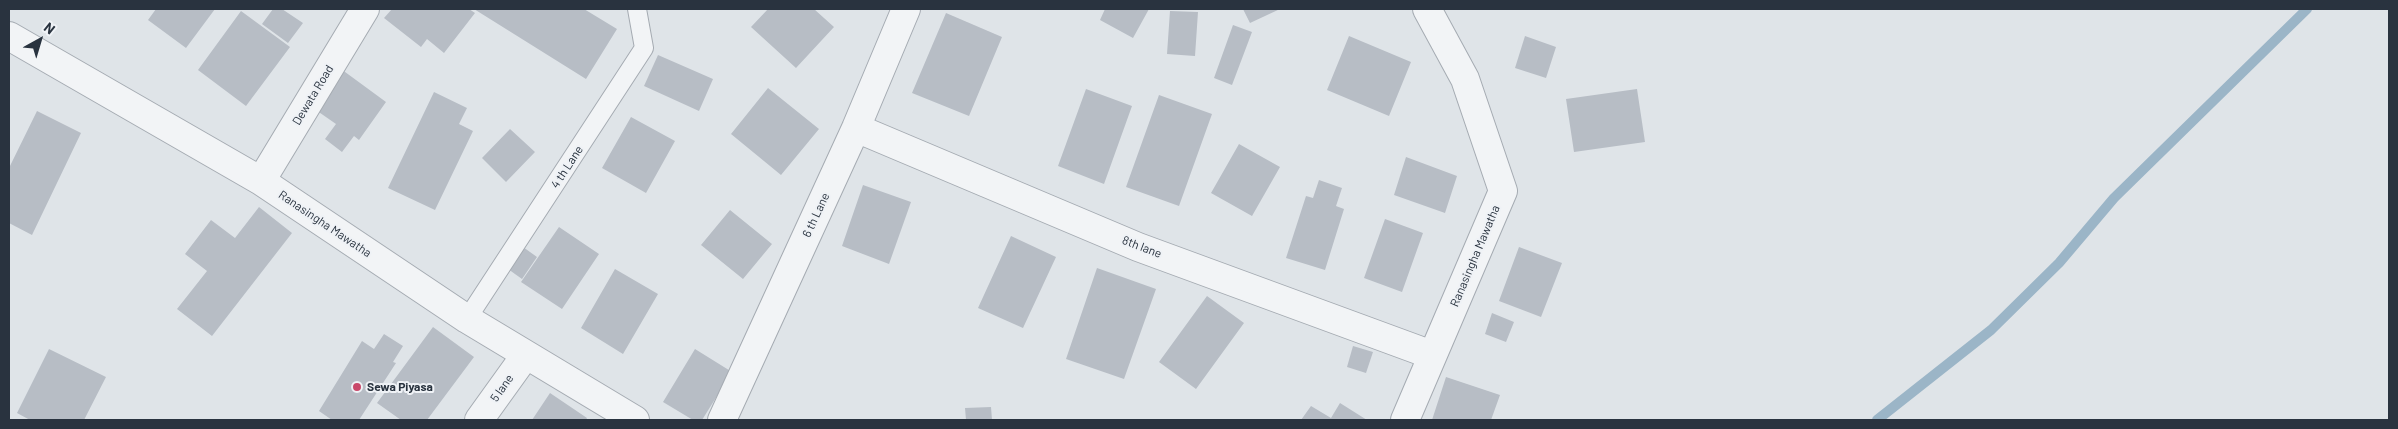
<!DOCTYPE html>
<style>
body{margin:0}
#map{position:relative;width:2398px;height:429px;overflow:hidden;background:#dfe4e8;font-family:Barlow,sans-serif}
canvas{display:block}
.frame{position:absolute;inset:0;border:10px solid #29333f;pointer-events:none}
.north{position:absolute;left:15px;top:15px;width:50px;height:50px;-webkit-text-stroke:4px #eff2f6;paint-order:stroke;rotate:39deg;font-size:14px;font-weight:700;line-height:20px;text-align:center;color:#29333f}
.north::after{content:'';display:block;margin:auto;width:18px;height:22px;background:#29333f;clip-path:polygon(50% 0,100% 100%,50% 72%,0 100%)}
</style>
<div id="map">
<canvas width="2398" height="429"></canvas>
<div class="frame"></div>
<div class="north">N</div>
</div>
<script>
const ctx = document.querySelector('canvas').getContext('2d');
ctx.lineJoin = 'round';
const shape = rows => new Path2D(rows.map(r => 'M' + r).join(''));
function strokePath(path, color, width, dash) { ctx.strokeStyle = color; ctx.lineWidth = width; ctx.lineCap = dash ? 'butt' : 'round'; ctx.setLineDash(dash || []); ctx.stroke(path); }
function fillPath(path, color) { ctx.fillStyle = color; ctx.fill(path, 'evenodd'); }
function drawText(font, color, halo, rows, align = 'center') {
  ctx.font = font + ' Barlow,sans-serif'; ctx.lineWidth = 4; ctx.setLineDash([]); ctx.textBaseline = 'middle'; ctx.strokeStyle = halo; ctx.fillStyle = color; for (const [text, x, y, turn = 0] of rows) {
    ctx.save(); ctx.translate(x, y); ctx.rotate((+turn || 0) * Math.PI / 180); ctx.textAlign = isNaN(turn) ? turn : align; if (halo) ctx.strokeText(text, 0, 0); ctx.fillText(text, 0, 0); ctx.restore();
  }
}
strokePath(shape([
 [1877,420,1991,330,2059,263,2114,198,2307,9]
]), '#9bb5c7', 10);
fillPath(shape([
 [156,9,215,9,186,48,148,20],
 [273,9,282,9,303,23,288,43,262,24],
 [392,9,469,9,475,13,444,53,427,39,421,47,384,18],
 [474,9,584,9,617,29,586,79],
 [768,9,814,9,834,27,796,68,751,27],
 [1105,9,1149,9,1133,38,1100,20],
 [1243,9,1280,9,1250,23],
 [241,11,290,47,246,106,198,70],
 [1170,11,1198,12,1195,56,1167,54],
 [946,13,1002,37,969,116,912,93],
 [1233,25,1252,32,1232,85,1214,78],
 [1349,36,1411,62,1389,116,1327,90],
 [1525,36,1556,47,1546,78,1515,68],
 [658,55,713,79,699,111,644,86],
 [341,69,386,102,359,140,354,136,342,152,325,139,336,124,313,108],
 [768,88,819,129,781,175,731,134],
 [1086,89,1132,106,1104,184,1058,166],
 [1637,89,1645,142,1574,152,1566,99],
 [434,92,467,108,459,124,473,131,435,210,388,188],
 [1159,95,1212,114,1179,206,1126,187],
 [37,111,81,133,32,235,9,223,9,168],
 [631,117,675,141,646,193,602,168],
 [510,129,535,152,506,182,482,158],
 [1239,144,1280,167,1252,216,1211,193],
 [1406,157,1457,176,1445,213,1394,195],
 [1319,180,1342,188,1336,206,1344,209,1325,270,1286,258,1306,196,1313,198],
 [863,185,911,202,889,264,842,246],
 [259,207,292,233,212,336,177,309,207,271,185,254,211,220,235,238],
 [730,210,772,244,743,279,701,245],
 [1385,219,1423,233,1402,292,1364,278],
 [559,227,599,254,562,309,521,282],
 [1011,236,1056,257,1023,328,978,308],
 [523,247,537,257,522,279,508,269],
 [1519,247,1562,263,1541,317,1499,301],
 [1097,268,1156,289,1124,379,1066,359],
 [615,269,658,294,623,354,581,328],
 [1207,296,1244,323,1196,389,1159,362],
 [1492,313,1514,322,1506,342,1485,334],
 [433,327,474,357,427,420,401,420,377,403],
 [384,334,403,346,393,362,396,363,359,420,332,420,319,411,362,341,374,349],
 [1353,346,1373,352,1366,373,1347,367],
 [49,349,106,377,84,420,30,420,17,413],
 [695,349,732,372,702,420,693,420,663,402],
 [1446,377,1500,395,1491,420,1432,420],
 [550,393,587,418,586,420,532,420],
 [1340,403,1367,420,1301,420,1311,406,1331,418],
 [991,407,992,420,966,420,965,408]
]), '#b7bdc5');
const service = shape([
 [467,319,644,48,637,9]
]);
const minor = shape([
 [9,36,261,181,467,319,635,420],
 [856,128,1138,247,1432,355],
 [261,181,365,9],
 [479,420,525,356],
 [722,420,856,128,906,9],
 [1405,420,1503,191,1465,79,1427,9]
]);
strokePath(service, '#a5abb2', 20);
strokePath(minor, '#a5abb2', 30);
strokePath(service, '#f2f4f6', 18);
strokePath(minor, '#f2f4f6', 28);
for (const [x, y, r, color] of [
 [357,387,5,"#c9486a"]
]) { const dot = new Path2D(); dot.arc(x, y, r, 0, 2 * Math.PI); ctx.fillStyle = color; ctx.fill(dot); strokePath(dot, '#eff2f6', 2); }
drawText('12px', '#29333f', '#eff2f6', [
 ["Dewata Road",313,95,-59],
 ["4 th Lane",567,167,-57],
 ["6 th Lane",816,215,-65],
 ["Ranasingha Mawatha",325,224,34],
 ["8th lane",1142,247,21],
 ["Ranasingha Mawatha",1475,256,-67],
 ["5 lane",502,388,-55]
]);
drawText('bold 12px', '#29333f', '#eff2f6', [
 ["Sewa Piyasa",367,387]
], 'left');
</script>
